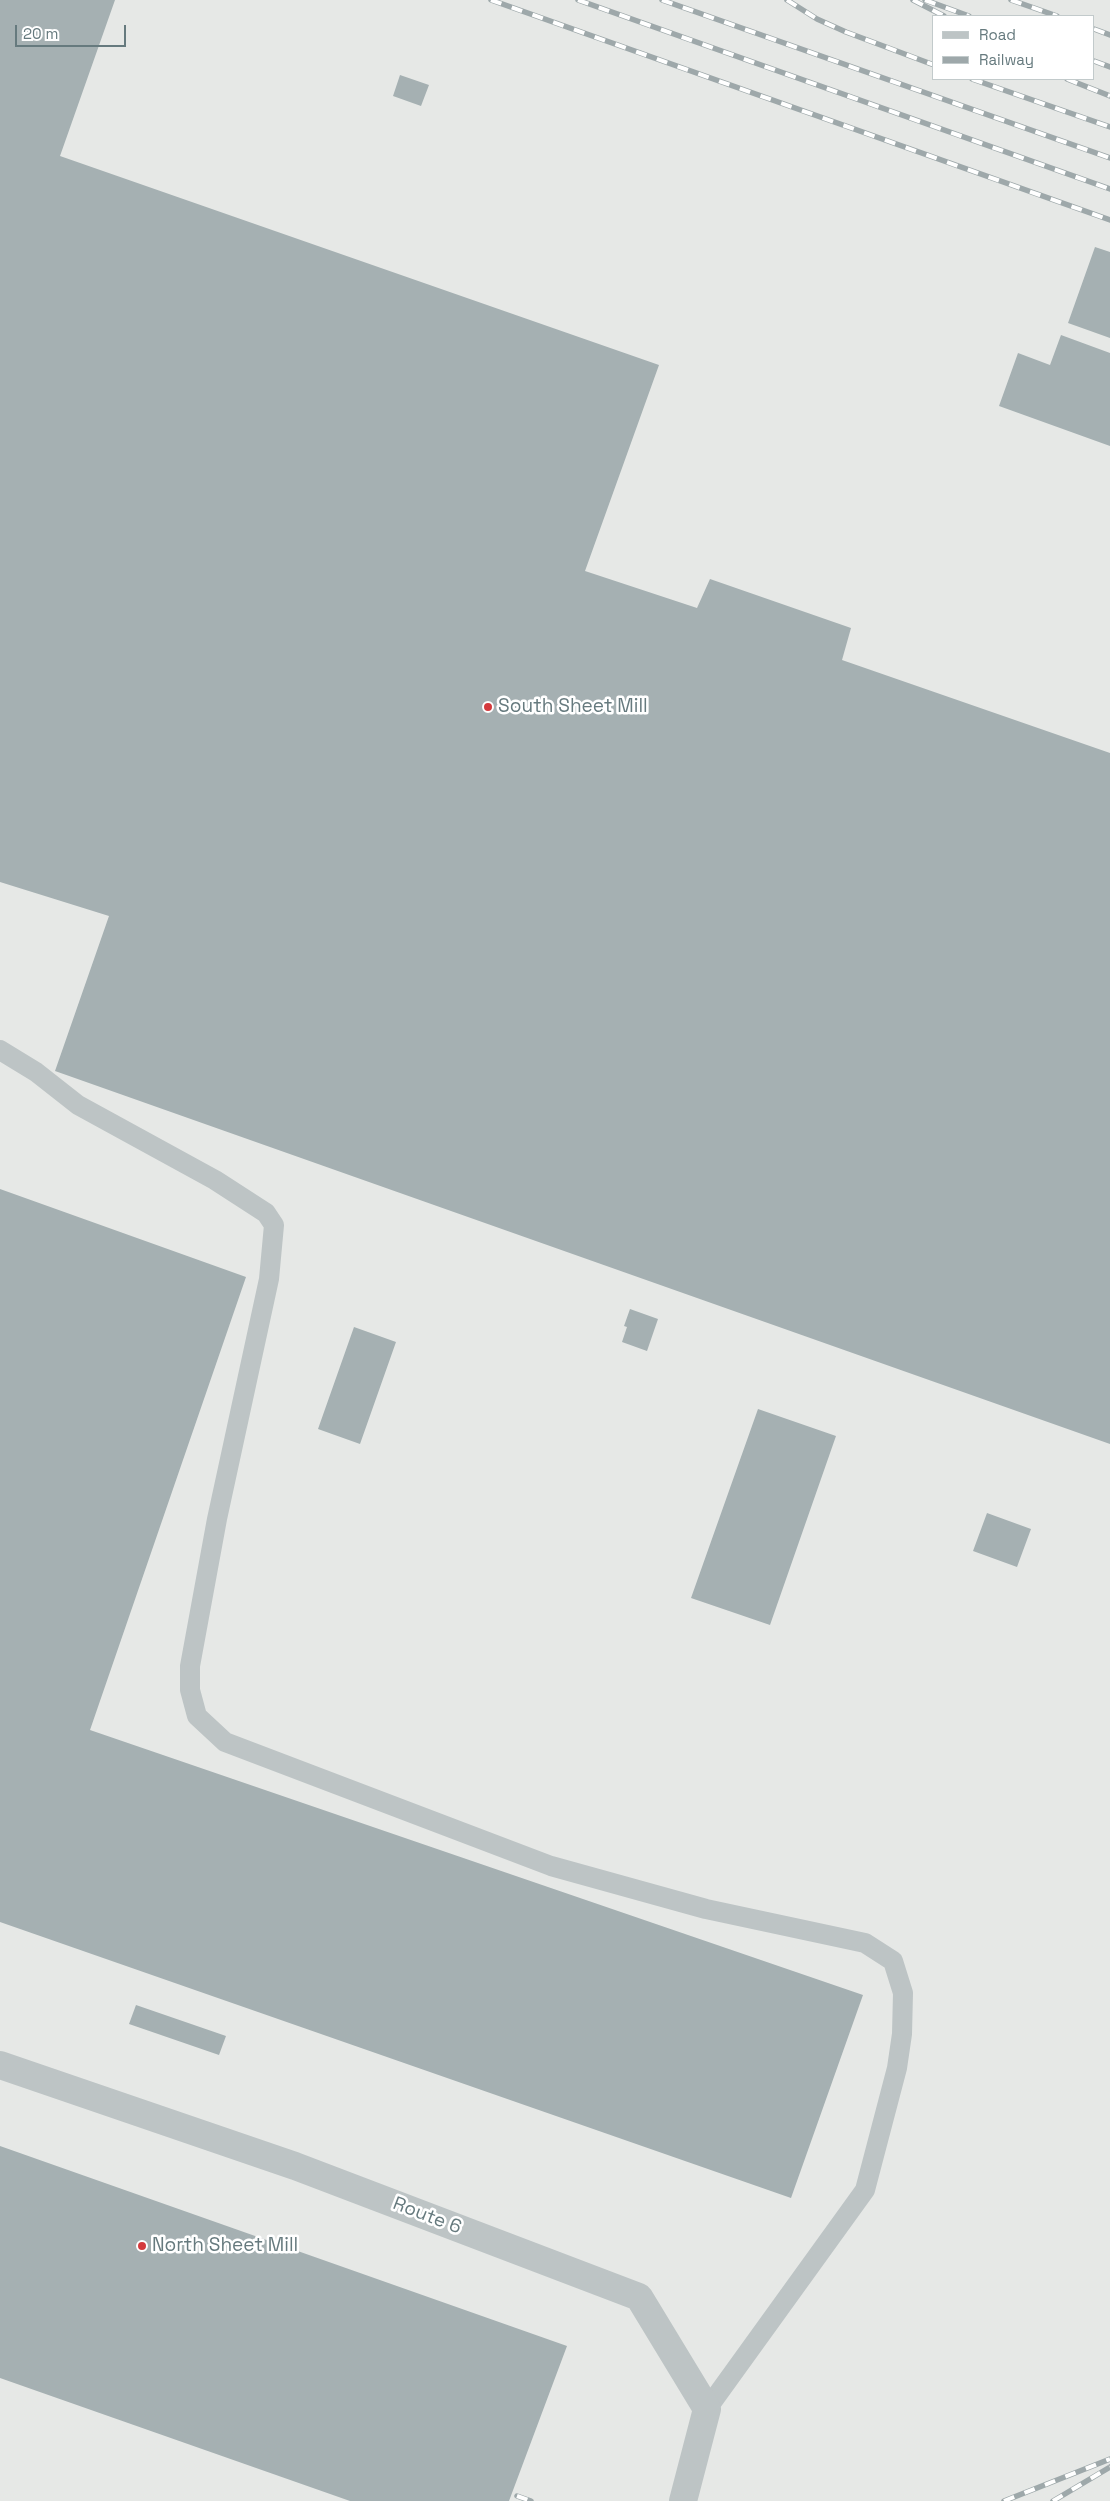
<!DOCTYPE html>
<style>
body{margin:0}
#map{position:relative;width:1110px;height:2501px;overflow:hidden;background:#f8f8f6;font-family:"Space Grotesk",sans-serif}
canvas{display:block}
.legend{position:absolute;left:932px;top:15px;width:162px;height:65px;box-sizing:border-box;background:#fff;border:1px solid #c2cacb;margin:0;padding:6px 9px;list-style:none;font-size:15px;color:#667a7e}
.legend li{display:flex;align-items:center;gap:10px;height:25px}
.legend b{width:25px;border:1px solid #c2cacb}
.scale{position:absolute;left:15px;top:25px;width:111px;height:22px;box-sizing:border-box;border:2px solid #667a7e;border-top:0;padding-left:6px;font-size:15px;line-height:18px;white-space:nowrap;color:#667a7e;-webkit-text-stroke:4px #fff;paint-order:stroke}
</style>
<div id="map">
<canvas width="1110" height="2501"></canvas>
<ul class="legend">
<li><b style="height:6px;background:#bdc4c5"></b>Road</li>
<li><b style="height:6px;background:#9ea8aa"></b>Railway</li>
</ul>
<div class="scale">20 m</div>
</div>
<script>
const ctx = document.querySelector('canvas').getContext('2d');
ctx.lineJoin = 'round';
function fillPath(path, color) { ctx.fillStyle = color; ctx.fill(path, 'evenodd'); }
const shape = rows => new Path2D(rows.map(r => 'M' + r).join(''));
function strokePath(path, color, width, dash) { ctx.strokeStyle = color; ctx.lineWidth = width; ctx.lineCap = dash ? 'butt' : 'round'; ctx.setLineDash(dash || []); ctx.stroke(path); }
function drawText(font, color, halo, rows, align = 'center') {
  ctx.font = font + ' "Space Grotesk",sans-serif'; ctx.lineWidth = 5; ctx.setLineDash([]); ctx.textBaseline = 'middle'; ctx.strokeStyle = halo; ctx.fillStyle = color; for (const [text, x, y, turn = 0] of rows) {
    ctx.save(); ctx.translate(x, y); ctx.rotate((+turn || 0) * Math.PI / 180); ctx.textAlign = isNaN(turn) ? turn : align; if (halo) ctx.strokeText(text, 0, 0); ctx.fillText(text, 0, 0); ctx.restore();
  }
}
fillPath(shape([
 [0,0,1110,0,1110,2501,0,2501],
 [934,16,1094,16,1094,79,934,79]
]), '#e6e8e6');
fillPath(shape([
 [0,0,115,0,60,156,659,365,585,571,697,608,710,579,851,628,842,660,1110,753,1110,1444,55,1071,109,916,0,882],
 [400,75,429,85,421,106,393,96],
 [1095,247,1110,252,1110,338,1068,323],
 [1061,335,1110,353,1110,446,999,406,1018,353,1050,365],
 [0,1189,246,1277,90,1730,863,1995,791,2198,0,1922],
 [630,1309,658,1319,647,1351,622,1342,627,1327,624,1326],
 [354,1327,396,1342,360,1444,318,1429],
 [758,1409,836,1436,770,1625,691,1598],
 [987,1513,1031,1529,1017,1567,973,1551],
 [136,2005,226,2036,219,2055,129,2024],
 [0,2146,567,2346,509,2501,350,2501,0,2378]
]), '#a5b0b2');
strokePath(shape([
 [0,1050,36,1072,78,1105,215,1180,266,1213,274,1225,269,1279,217,1519,190,1666,190,1690,197,1716,225,1742,551,1866,706,1909,865,1943,893,1961,903,1993,902,2034,897,2068,865,2190,707,2409]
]), '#bdc4c5', 20);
strokePath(shape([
 [0,2065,295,2166,639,2297,707,2409,683,2501]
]), '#bdc4c5', 28);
const rail = shape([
 [491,0,1110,220],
 [578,0,1110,189],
 [662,0,1110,158],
 [787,0,817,19,846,32,934,65],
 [913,0,944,16],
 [925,0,969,16],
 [1011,0,1057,16],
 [1094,29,1110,35],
 [1094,61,1110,67],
 [972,79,1110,127],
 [1067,79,1110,96],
 [517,2496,531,2501],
 [1004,2501,1110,2459],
 [1053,2501,1110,2467]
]);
strokePath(rail, '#9ea8aa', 5.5);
strokePath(rail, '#fff', 4, [11]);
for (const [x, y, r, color] of [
 [488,707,5,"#d43a3d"],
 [142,2246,5,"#d43a3d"]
]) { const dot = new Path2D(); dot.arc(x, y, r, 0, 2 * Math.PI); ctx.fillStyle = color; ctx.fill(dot); strokePath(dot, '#fff', 2); }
drawText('19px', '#667a7e', '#fff', [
 ["South Sheet Mill",498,707],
 ["North Sheet Mill",152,2246]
], 'left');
drawText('19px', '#667a7e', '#fff', [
 ["Route 6",427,2216,21]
]);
</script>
